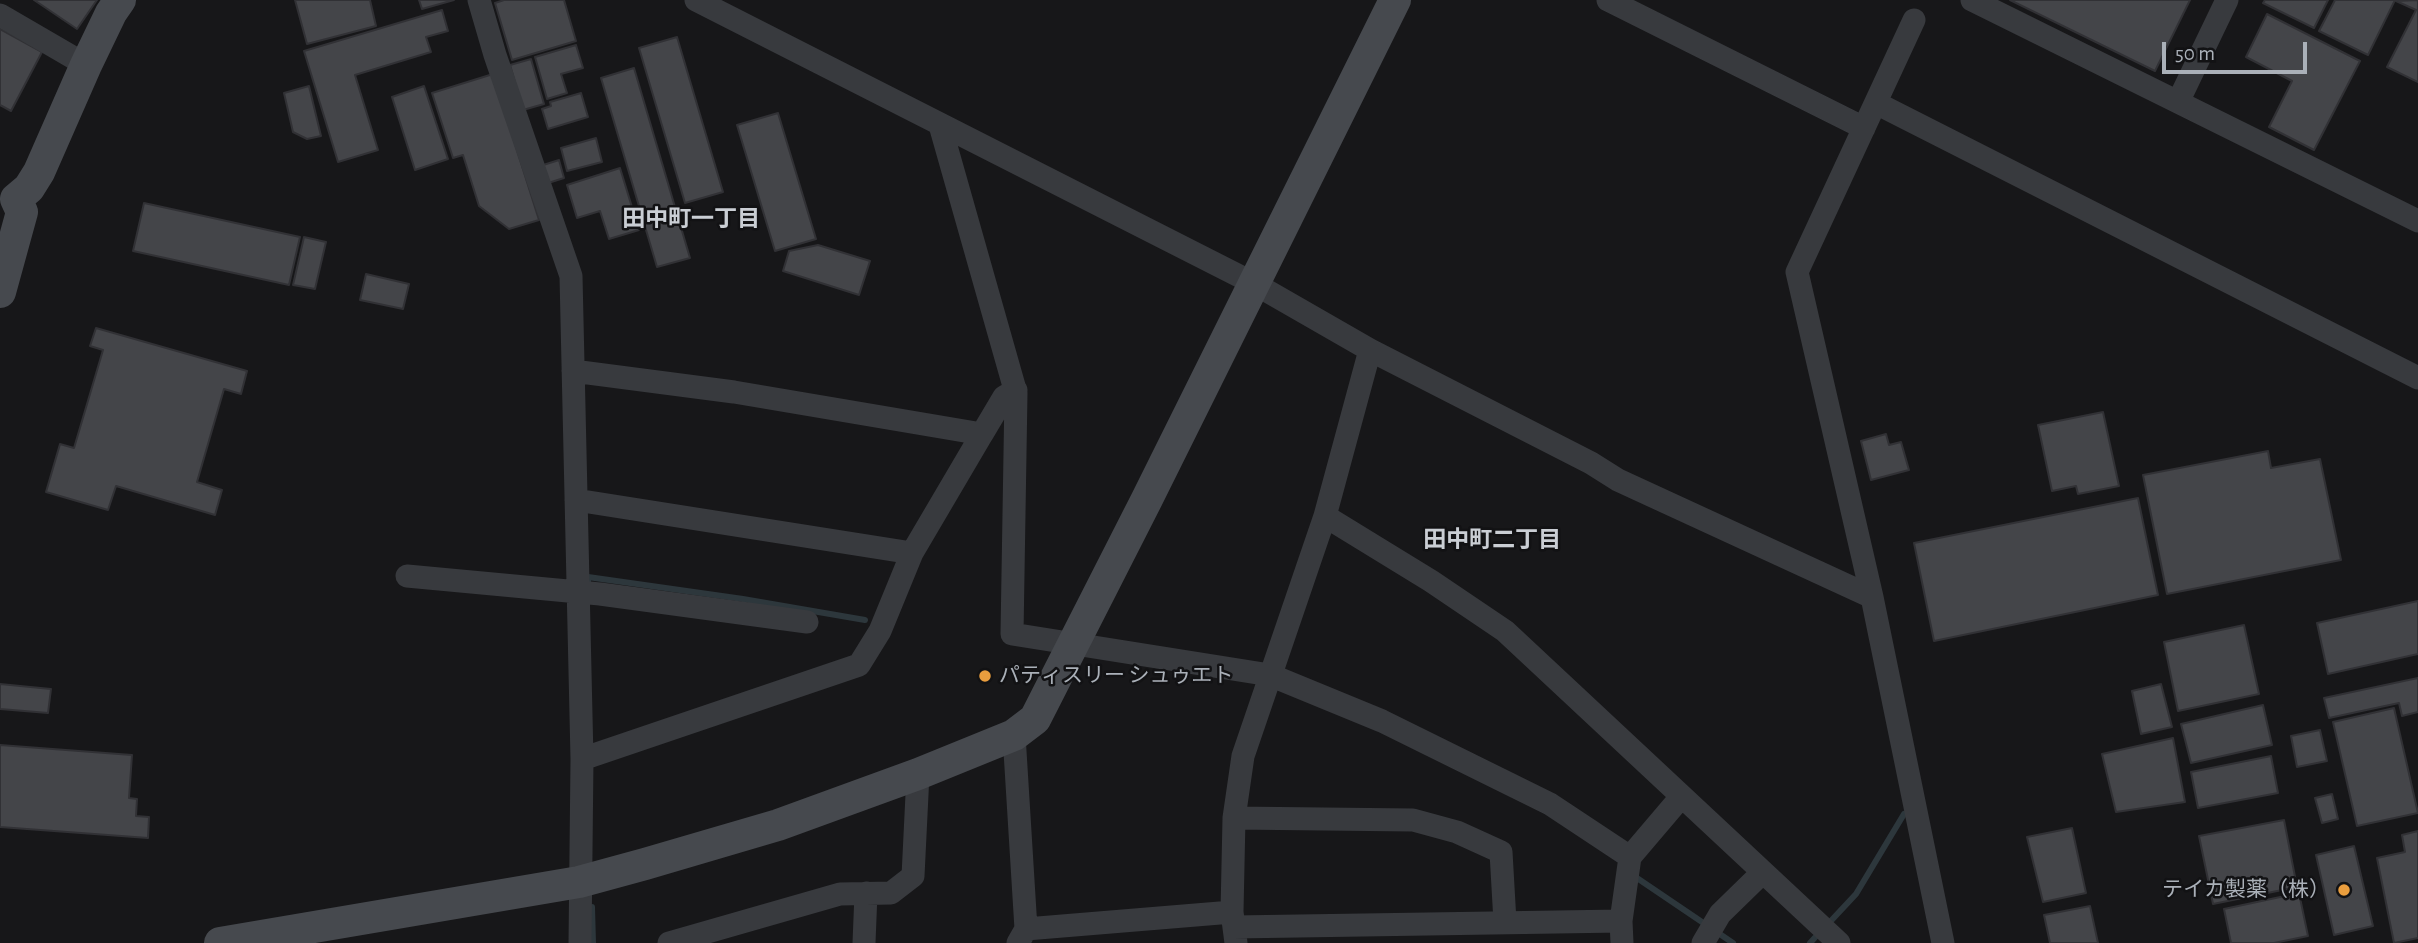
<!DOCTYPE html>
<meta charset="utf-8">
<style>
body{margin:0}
#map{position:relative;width:2418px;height:943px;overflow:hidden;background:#171719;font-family:"Alegreya Sans",sans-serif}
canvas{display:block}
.scale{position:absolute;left:2162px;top:42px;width:145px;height:32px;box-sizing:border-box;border:4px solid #aab0b8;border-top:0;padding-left:9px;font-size:21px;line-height:24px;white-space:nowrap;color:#aab0b8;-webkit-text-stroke:5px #121214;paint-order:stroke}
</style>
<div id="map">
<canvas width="2418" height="943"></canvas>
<div class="scale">50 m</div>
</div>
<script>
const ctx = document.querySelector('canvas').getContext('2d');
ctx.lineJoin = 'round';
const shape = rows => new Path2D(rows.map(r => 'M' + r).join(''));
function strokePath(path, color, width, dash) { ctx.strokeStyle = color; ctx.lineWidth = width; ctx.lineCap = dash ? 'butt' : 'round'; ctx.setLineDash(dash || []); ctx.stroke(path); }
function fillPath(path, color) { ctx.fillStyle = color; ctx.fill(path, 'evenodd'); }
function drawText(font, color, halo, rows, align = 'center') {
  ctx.font = font + ' "Alegreya Sans","Noto Sans JP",sans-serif'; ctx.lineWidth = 5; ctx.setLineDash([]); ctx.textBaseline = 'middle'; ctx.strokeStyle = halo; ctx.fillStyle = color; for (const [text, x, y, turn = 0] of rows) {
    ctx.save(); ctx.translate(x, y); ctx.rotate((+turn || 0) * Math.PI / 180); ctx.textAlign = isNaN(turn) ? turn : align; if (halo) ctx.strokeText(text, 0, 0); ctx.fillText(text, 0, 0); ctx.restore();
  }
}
strokePath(shape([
 [588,582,588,577,743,599,865,620],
 [1634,876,1733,943],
 [592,907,593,943],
 [1828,924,1856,894,1904,814],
 [1810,943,1820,932]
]), '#2d373c', 6);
const building = shape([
 [34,0,97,0,77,29,34,0],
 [295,0,370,0,376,26,307,44,295,0],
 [419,0,454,0,422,9,419,0],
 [504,0,564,0,576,41,512,60,495,3,504,0],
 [2010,0,2190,0,2155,71,2010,0],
 [2265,0,2328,0,2314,28,2263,3,2265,0],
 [2335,0,2395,0,2368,55,2319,31,2335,0],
 [2418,0,2418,82,2387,67,2416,10,2396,1,2418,0],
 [442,10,448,31,426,37,431,52,355,75,378,150,338,162,304,51,442,10],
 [2267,14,2360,61,2314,150,2269,127,2292,81,2246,57,2267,14],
 [0,29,42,52,11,111,0,105,0,29],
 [677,37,723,192,685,203,639,48,677,37],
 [576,45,583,68,561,74,567,93,547,99,535,57,576,45],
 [531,59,544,104,523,110,510,65,531,59],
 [634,68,690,258,657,267,601,78,634,68],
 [493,74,539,220,509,229,479,206,463,155,453,158,432,93,493,74],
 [309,86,321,136,307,139,293,132,284,93,309,86],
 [424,86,448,159,415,170,392,97,424,86],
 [581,93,588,117,548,129,542,109,551,106,550,102,581,93],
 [778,113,816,239,775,251,737,125,778,113],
 [596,138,602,162,567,171,561,148,596,138],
 [559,160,564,178,545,184,540,166,559,160],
 [620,168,639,230,609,239,600,211,577,218,567,185,620,168],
 [144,203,300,237,289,285,133,251,144,203],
 [304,237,326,242,315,289,293,285,304,237],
 [818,245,870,261,859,295,783,271,789,251,818,245],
 [366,274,409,284,403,309,360,300,366,274],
 [96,328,247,371,241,394,224,389,197,482,222,490,215,515,116,486,108,510,46,492,60,444,74,448,103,350,90,346,96,328],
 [2103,412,2119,486,2078,494,2076,486,2052,491,2038,425,2103,412],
 [1886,434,1889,445,1901,442,1909,470,1871,480,1861,441,1886,434],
 [2268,451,2271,468,2320,459,2341,560,2167,594,2143,475,2268,451],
 [2138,498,2158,595,1934,641,1914,543,2138,498],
 [2418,601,2418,654,2328,674,2317,623,2418,601],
 [2244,625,2259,694,2178,711,2164,642,2244,625],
 [2418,678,2418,712,2402,716,2399,703,2329,718,2324,698,2418,678],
 [0,684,51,689,48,713,0,709,0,684],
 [2161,684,2172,727,2141,734,2132,691,2161,684],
 [2263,705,2272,745,2191,763,2181,724,2263,705],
 [2394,708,2418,813,2357,826,2333,722,2394,708],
 [2320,730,2327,761,2297,767,2291,736,2320,730],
 [2173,738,2185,802,2116,812,2102,754,2173,738],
 [0,745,132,755,129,798,137,799,136,816,149,817,148,838,0,827,0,745],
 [2271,756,2278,793,2198,808,2191,772,2271,756],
 [2332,794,2338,819,2322,823,2315,798,2332,794],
 [2284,820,2297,887,2213,904,2199,836,2284,820],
 [2072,828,2086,893,2043,902,2027,837,2072,828],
 [2418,831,2418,938,2394,943,2377,858,2405,852,2402,835,2418,831],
 [2354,846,2373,926,2334,935,2316,855,2354,846],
 [2299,893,2308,936,2274,943,2231,943,2224,909,2299,893],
 [2090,906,2098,943,2050,943,2044,915,2090,906]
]);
fillPath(building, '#444549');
strokePath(building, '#313135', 2);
strokePath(shape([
 [479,0,495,55,571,276,582,759,580,943],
 [696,0,1255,284,1370,350,1591,463,1618,480,1872,597,1943,943],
 [1608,0,1864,128],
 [1972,0,2418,221],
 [0,15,86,65],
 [2178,102,2227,0],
 [1876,103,2418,378],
 [940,125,1016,393,1012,634,1270,675,1382,721,1550,804,1630,857],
 [573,371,734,392,982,434,912,553,880,631,859,665,582,759],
 [982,434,1004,397,1016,390],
 [576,500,912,553],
 [1325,516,1431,581,1505,631,1839,943],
 [407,576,600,594,807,622],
 [1872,597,1797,272,1914,20],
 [1014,735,1026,929,1018,943],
 [1234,818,1413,820,1457,832,1501,852,1505,922],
 [1234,927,1621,921],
 [1026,929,1232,912],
 [669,943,840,894,891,893,913,876,918,774],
 [864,943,866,893],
 [1236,943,1232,912,1234,818,1243,756,1325,516,1370,350],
 [1622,943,1621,921,1630,857,1681,797],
 [1703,943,1720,914,1762,873]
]), '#383a3e', 23);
strokePath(shape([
 [0,292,22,212,16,199,29,188,39,172,86,65,111,13,120,0],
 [220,943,579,882,645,864,778,825,918,774,1014,735,1035,719,1147,499,1395,0]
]), '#46494e', 32);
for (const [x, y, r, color] of [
 [985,676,7,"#ea9e3e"],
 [2344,890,7,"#ea9e3e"]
]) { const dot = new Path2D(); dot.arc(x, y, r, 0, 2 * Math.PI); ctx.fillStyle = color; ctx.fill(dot); strokePath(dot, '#121214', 2.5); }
drawText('21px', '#aab0b8', '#121214', [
 ["パティスリー シュゥエト",999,676],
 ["テイカ製薬（株）",2330,890,"right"]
], 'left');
drawText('bold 23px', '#caced4', '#121214', [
 ["田中町一丁目",691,219],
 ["田中町二丁目",1492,540]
]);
</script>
